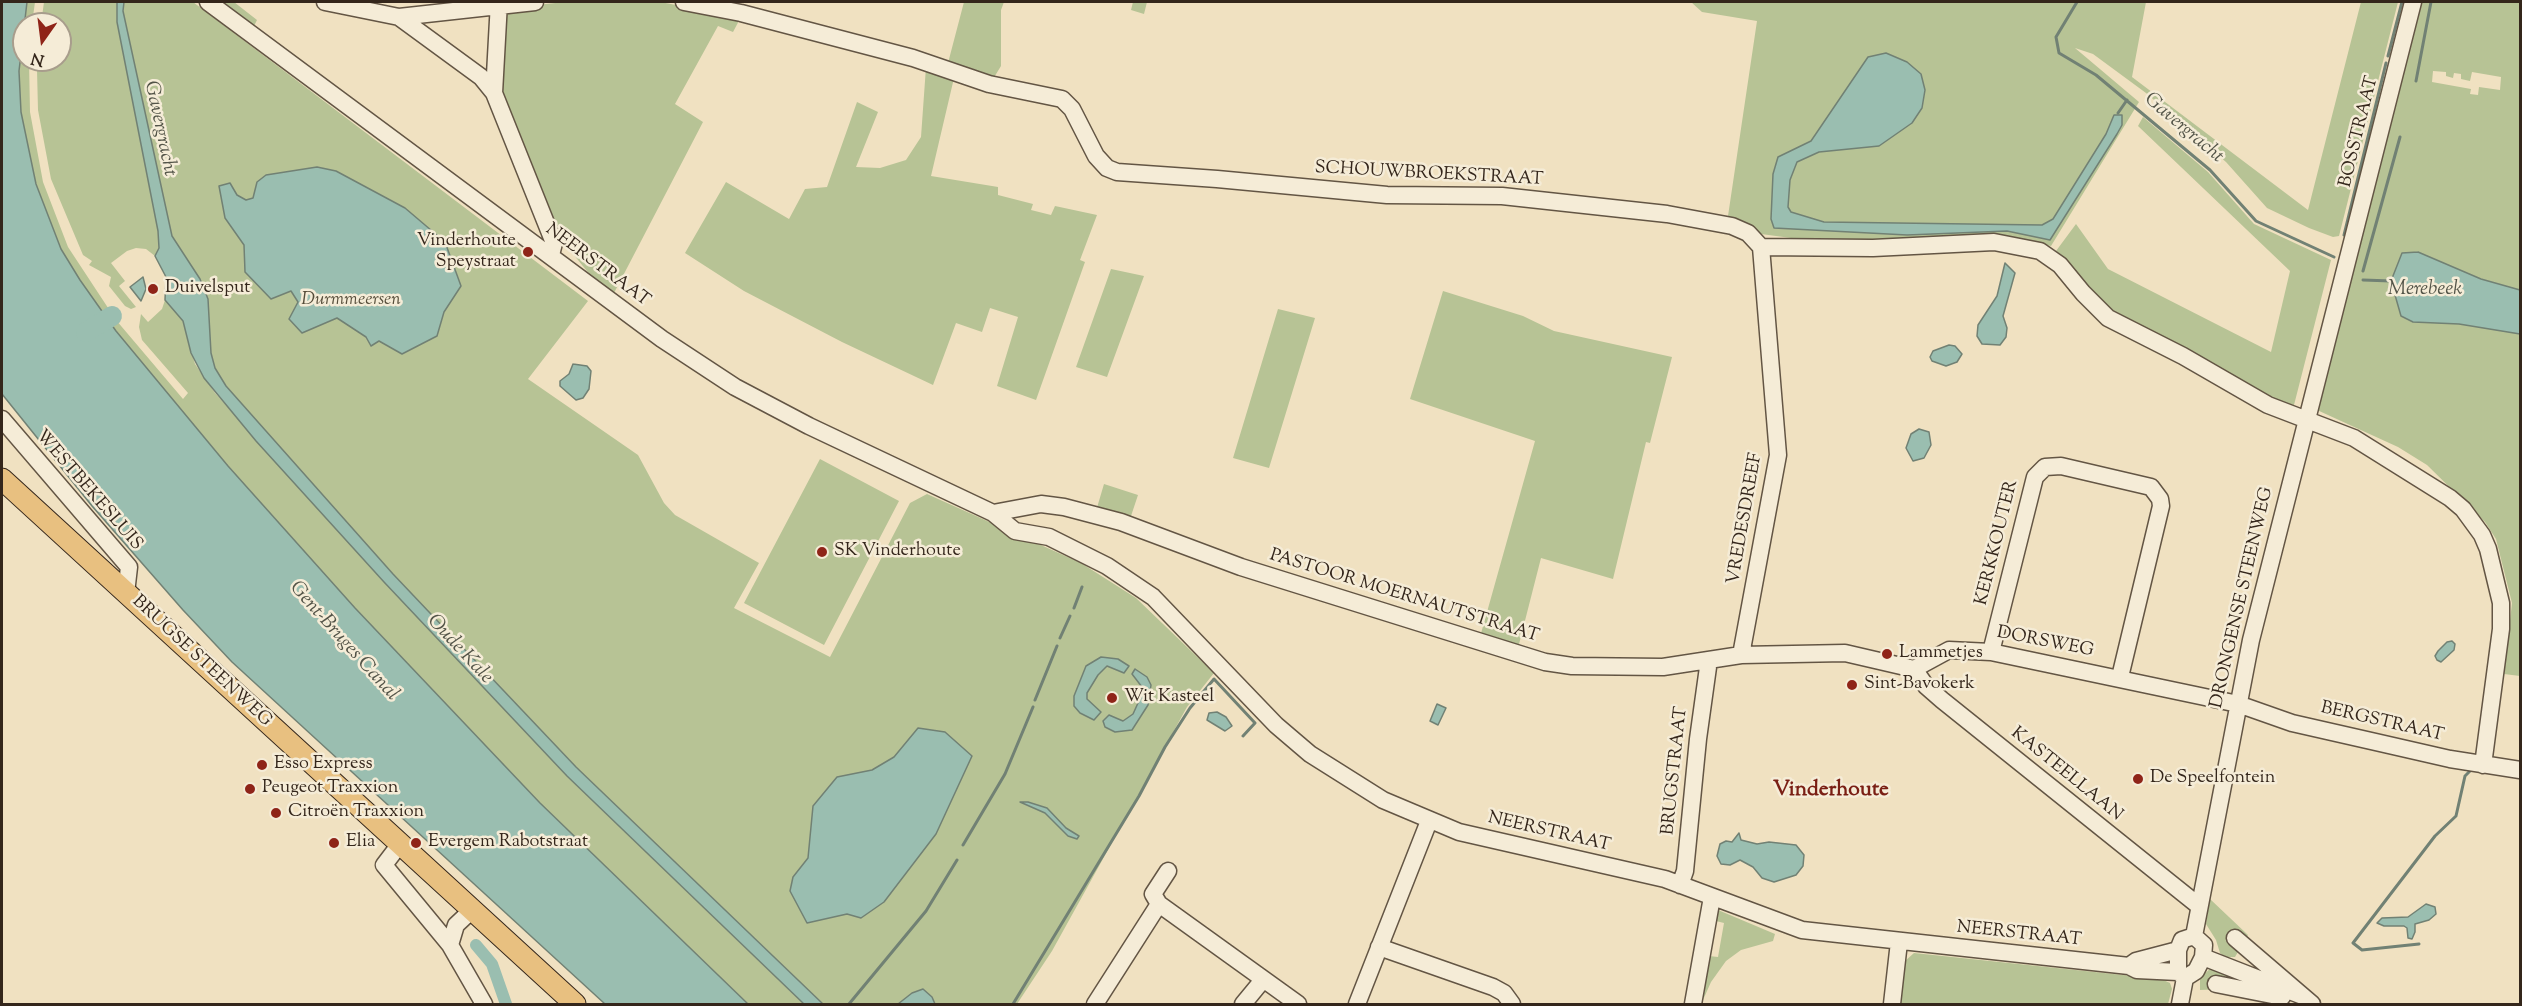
<!DOCTYPE html>
<meta charset="utf-8">
<style>
body{margin:0}
#map{position:relative;width:2522px;height:1006px;overflow:hidden;background:#f0e1c1;font-family:"Sorts Mill Goudy",serif}
canvas{display:block}
.frame{position:absolute;inset:0;border:3px solid #34261b;pointer-events:none}
.north{position:absolute;left:12px;top:12px;width:60px;height:60px;box-sizing:border-box;background:#f5ecd7;border:2px solid #a89d8c;border-radius:50%;rotate:194deg;font-size:16px;font-weight:700;line-height:24px;text-align:center;color:#34261b}
.north::after{content:'';display:block;margin:auto;width:21px;height:27px;background:#8f2418;clip-path:polygon(50% 0,100% 100%,50% 72%,0 100%)}
</style>
<div id="map">
<canvas width="2522" height="1006"></canvas>
<div class="frame"></div>
<div class="north">N</div>
</div>
<script>
const ctx = document.querySelector('canvas').getContext('2d');
ctx.lineJoin = 'round';
function fillPath(path, color) { ctx.fillStyle = color; ctx.fill(path, 'evenodd'); }
const shape = rows => new Path2D(rows.map(r => 'M' + r).join(''));
function strokePath(path, color, width, dash) { ctx.strokeStyle = color; ctx.lineWidth = width; ctx.lineCap = dash ? 'butt' : 'round'; ctx.setLineDash(dash || []); ctx.stroke(path); }
function drawText(font, color, halo, rows, align = 'center') {
  ctx.font = font + ' "Sorts Mill Goudy",serif'; ctx.lineWidth = 5; ctx.setLineDash([]); ctx.textBaseline = 'middle'; ctx.strokeStyle = halo; ctx.fillStyle = color; for (const [text, x, y, turn = 0] of rows) {
    ctx.save(); ctx.translate(x, y); ctx.rotate((+turn || 0) * Math.PI / 180); ctx.textAlign = isNaN(turn) ? turn : align; if (halo) ctx.strokeText(text, 0, 0); ctx.fillText(text, 0, 0); ctx.restore();
  }
}
fillPath(shape([
 [27,2,35,2,32,24,24,24,24,60,29,60,30,112,43,182,68,247,116,320,183,399,188,393,142,340,139,327,141,314,148,322,162,309,165,300,175,309,183,321,195,364,215,393,384,582,567,776,804,1004,748,1004,540,803,355,608,228,466,116,331,80,280,61,249,36,184,21,112,19,71,22,29],
 [44,2,117,2,117,22,158,231,159,248,155,256,146,249,136,248,127,251,111,263,125,281,119,286,136,307,131,309,125,306,109,286,111,277,89,265,92,261,83,255,51,179,38,110,37,70,38,60,60,60,60,24,41,24],
 [124,2,193,2,588,301,528,379,638,455,664,503,675,515,759,563,734,608,830,657,910,503,927,494,1081,563,1136,598,1214,673,1187,707,1052,951,1017,1004,823,1004,576,767,393,574,266,432,226,386,215,368,184,254,172,236,123,11],
 [220,2,234,2,257,20,254,26],
 [565,2,660,2,741,17,733,32,718,26,675,104,703,122,614,293,591,276,556,233,500,86,507,10,517,7],
 [964,2,1004,2,1001,10,1001,66,993,79,948,63],
 [1133,2,1147,2,1144,14,1131,10],
 [1691,2,2146,2,2132,77,2308,210,2361,2,2398,2,2339,236,2333,237,2309,228,2267,208,2226,162,2146,93,2093,54,2075,48,2139,102,2051,246,1997,234,1873,241,1806,240,1761,234,1728,216,1757,21,1702,12],
 [2420,2,2520,2,2520,676,2504,674,2512,603,2496,539,2485,522,2427,465,2398,447,2317,410],
 [2433,71,2446,72,2446,76,2453,78,2454,73,2461,74,2461,79,2470,81,2472,72,2501,77,2500,90,2479,87,2478,95,2470,94,2471,89,2432,82],
 [926,67,954,78,931,176,998,187,998,195,1033,204,1031,210,1051,215,1055,206,1097,215,1080,260,1085,262,1036,400,997,386,1018,317,990,308,982,332,956,323,933,385,842,342,744,291,685,253,726,182,789,219,805,189,827,187,857,102,878,112,856,167,880,168,906,160,921,137],
 [2143,117,2208,172,2254,224,2331,260,2294,405,2275,401,2136,326,2105,306,2056,251,2076,224,2108,269,2271,352,2290,271,2138,126],
 [1111,269,1144,276,1107,377,1076,367],
 [1443,291,1523,316,1554,331,1672,357,1650,443,1646,442,1613,579,1541,558,1518,648,1480,637,1535,441,1410,399],
 [1278,309,1315,318,1269,468,1233,458],
 [820,459,899,501,824,645,744,603],
 [1104,484,1138,495,1130,519,1096,511],
 [2210,899,2248,935,2235,957,2225,957,2220,953,2216,940,2206,924],
 [1718,910,1775,934,1773,941,1741,950,1726,961,1711,982,1703,1000,1709,956,1718,957,1724,923,1716,921],
 [1914,953,2161,979,2170,983,2172,989,2168,1004,1898,1004,1905,961],
 [2212,967,2272,987,2200,990,2200,978]
]), '#b7c395');
const water = shape([
 [2,2,27,2,19,71,21,112,36,184,61,249,80,280,116,331,228,466,355,608,540,803,748,1004,605,1004,232,662,183,610,92,506,2,394,2,2],
 [117,2,124,2,123,11,172,236,200,279,208,299,211,353,215,368,226,386,393,574,576,767,823,1004,804,1004,567,776,384,582,256,441,204,378,191,353,183,321,165,300,166,277,155,256,159,248,158,231,117,22,117,2],
 [1886,53,1907,62,1921,74,1925,90,1922,108,1912,123,1879,146,1819,152,1797,162,1790,180,1788,207,1791,212,1824,222,2042,225,2053,219,2106,134,2114,115,2122,115,2122,125,2117,134,2050,240,2007,231,1907,235,1774,228,1771,219,1773,174,1778,157,1811,141,1868,57,1886,53],
 [317,167,336,171,405,208,445,242,461,286,444,312,437,336,402,354,379,341,371,346,366,337,337,318,302,333,289,319,298,302,291,291,271,299,245,272,244,245,225,218,219,186,230,183,237,195,246,200,253,198,257,182,266,175,317,167],
 [2418,252,2481,279,2520,290,2520,334,2459,324,2413,322,2401,316,2391,281,2402,253,2418,252],
 [2005,263,2015,273,2003,316,2007,328,2006,337,2000,345,1982,344,1977,336,1978,325,1997,296,2005,263],
 [143,277,146,289,141,301,130,287,143,277],
 [1949,345,1955,346,1962,354,1957,362,1946,366,1932,361,1930,357,1933,351,1949,345],
 [573,364,587,366,591,371,589,389,583,398,576,400,560,386,560,381,569,374,573,364],
 [1919,429,1929,432,1931,445,1924,458,1913,461,1906,448,1911,434,1919,429],
 [2452,641,2455,644,2454,650,2441,662,2437,660,2435,656,2438,651,2447,642,2452,641],
 [1101,657,1118,659,1129,666,1124,673,1107,666,1098,675,1087,693,1087,699,1101,712,1094,720,1080,713,1074,706,1074,696,1086,666,1101,657],
 [1135,669,1147,677,1151,685,1148,705,1132,730,1115,732,1105,727,1103,721,1109,715,1123,721,1133,714,1143,692,1142,687,1132,674,1135,669],
 [1437,704,1446,708,1438,725,1430,721,1437,704],
 [1217,712,1226,717,1232,726,1225,731,1207,720,1209,713,1217,712],
 [918,728,945,732,972,756,936,834,884,902,861,918,847,914,807,923,790,891,793,877,808,858,813,806,837,777,872,770,894,757,918,728],
 [1020,802,1028,802,1047,808,1066,828,1079,836,1077,839,1068,836,1045,813,1020,802],
 [1739,833,1741,840,1757,844,1769,842,1796,845,1804,855,1803,866,1796,875,1774,882,1762,878,1753,867,1740,860,1730,865,1721,864,1717,856,1720,844,1726,841,1732,842,1739,833],
 [2426,904,2435,907,2436,914,2429,920,2415,924,2415,932,2412,939,2408,938,2407,928,2404,926,2384,926,2377,923,2382,918,2408,917,2426,904],
 [923,989,932,997,935,1004,898,1004,912,993,923,989]
]);
fillPath(water, '#9abeb0');
strokePath(water, '#718174', 1.5);
strokePath(shape([
 [2077,2,2056,37,2059,53,2096,75,2210,170,2256,221,2334,257],
 [2388,56,2402,2],
 [2416,81,2431,2],
 [2118,113,2127,100],
 [2344,235,2386,63],
 [2363,271,2400,137],
 [2363,280,2391,281],
 [1074,608,1082,587],
 [1060,638,1070,616],
 [1035,700,1057,646],
 [963,845,1005,774,1033,707],
 [2419,944,2362,950,2353,943,2435,836,2456,816,2465,776,2470,771],
 [849,1004,926,911,957,860],
 [1013,1004,1139,796,1165,747,1190,708,1214,679,1255,723,1243,736]
]), '#718174', 3);
strokePath(shape([
 [476,945,492,964,506,1004]
]), '#9abeb0', 12);
strokePath(shape([
 [86,332,112,316]
]), '#9abeb0', 20);
const minor = shape([
 [208,2,662,339,735,387,809,426,993,513,1015,531,1049,537,1107,566,1153,597,1276,725,1310,754,1383,800,1459,832,1665,879,1802,930,2129,966,2137,970,2178,972],
 [325,2,399,17,535,2],
 [499,2,494,93,554,243,551,255],
 [684,2,741,13,913,58,989,84,1062,99,1072,109,1096,156,1107,168,1117,172,1217,179,1387,195,1502,196,1667,214,1732,226,1748,233,1761,247],
 [399,17,481,77,494,93],
 [1761,247,1873,248,1994,242,2040,251,2060,265,2083,293,2108,318,2183,356,2268,405,2354,438,2450,498,2463,509,2482,535,2488,549,2501,603,2501,629,2483,765],
 [2,419,129,567,126,593],
 [993,513,1041,504,1064,507,1121,522,1241,567,1545,662,1572,666,1663,667,1741,655,1845,653,1914,669,1949,650,1991,652,2238,704,2292,723,2380,743,2450,759,2520,770],
 [1991,652,2035,477,2045,467,2061,466,2151,487,2160,499,2161,506,2120,677],
 [1741,655,1778,455,1761,247],
 [1914,669,1926,686,1942,700,2199,906],
 [400,844,384,865,450,945,484,1004],
 [1680,885,1685,871,1698,739,1709,660],
 [1159,904,1153,894,1168,871],
 [2194,936,2251,640,2413,2],
 [2194,936,2204,945,2203,957,2196,971,2185,978,2178,972,2178,950,2182,940,2194,936],
 [2235,938,2312,1004],
 [450,945,456,925,472,910],
 [1379,947,1493,987,1504,993,1512,1004],
 [2203,957,2300,995],
 [2129,966,2136,961,2178,950],
 [2216,984,2282,997],
 [1095,1004,1159,904,1298,1004],
 [1243,1004,1262,981],
 [1357,1004,1429,821],
 [1693,1004,1712,897],
 [1892,1004,1899,942],
 [2180,1004,2185,978]
]);
const major = shape([
 [2,479,575,1004]
]);
strokePath(minor, '#635544', 19);
strokePath(major, '#34261b', 23);
strokePath(minor, '#f5ecd7', 16);
strokePath(major, '#e8c080', 21);
for (const [x, y, r, color] of [
 [528,252,6,"#8f2418"],
 [153,289,6,"#8f2418"],
 [822,552,6,"#8f2418"],
 [1887,654,6,"#8f2418"],
 [1852,685,6,"#8f2418"],
 [1112,698,6,"#8f2418"],
 [262,765,6,"#8f2418"],
 [2138,779,6,"#8f2418"],
 [250,789,6,"#8f2418"],
 [276,813,6,"#8f2418"],
 [334,843,6,"#8f2418"],
 [416,843,6,"#8f2418"]
]) { const dot = new Path2D(); dot.arc(x, y, r, 0, 2 * Math.PI); ctx.fillStyle = color; ctx.fill(dot); strokePath(dot, '#f5ecd7', 2); }
drawText('18px', '#34261b', '#f5ecd7', [
 ["BOSSTRAAT",2360,132,-76],
 ["SCHOUWBROEKSTRAAT",1429,175,3],
 ["NEERSTRAAT",597,266,37],
 ["WESTBEKESLUIS",88,491,49],
 ["VREDESDREEF",1746,519,-80],
 ["KERKKOUTER",1998,543,-76],
 ["PASTOOR MOERNAUTSTRAAT",1404,597,17],
 ["DRONGENSE STEENWEG",2243,598,-77],
 ["DORSWEG",2045,643,11],
 ["BRUGSE STEENWEG",201,662,43],
 ["BERGSTRAAT",2382,723,13],
 ["BRUGSTRAAT",1676,771,-84],
 ["KASTEELLAAN",2066,775,39],
 ["NEERSTRAAT",1549,833,13],
 ["NEERSTRAAT",2019,935,6]
]);
drawText('18px', '#34261b', '#f5ecd7', [
 ["Vinderhoute",516,242,"right"],
 ["Speystraat",516,263,"right"],
 ["Duivelsput",165,289],
 ["SK Vinderhoute",834,552],
 ["Lammetjes",1899,654],
 ["Sint-Bavokerk",1864,685],
 ["Wit Kasteel",1124,698],
 ["Esso Express",274,765],
 ["De Speelfontein",2150,779],
 ["Peugeot Traxxion",262,789],
 ["Citroën Traxxion",288,813],
 ["Elia",346,843],
 ["Evergem Rabotstraat",428,843]
], 'left');
drawText('italic 18px', '#554d3a', '#f5ecd7', [
 ["Durmmeersen",351,301]
]);
drawText('italic 20px', '#535448', '#f5ecd7', [
 ["Gavergracht",159,129,78],
 ["Gavergracht",2183,129,40],
 ["Merebeek",2425,291],
 ["Gent-Bruges Canal",343,642,48],
 ["Oude Kale",459,650,47]
]);
drawText('bold 21px', '#7a1f14', '#f5ecd7', [
 ["Vinderhoute",1831,791]
]);
</script>
